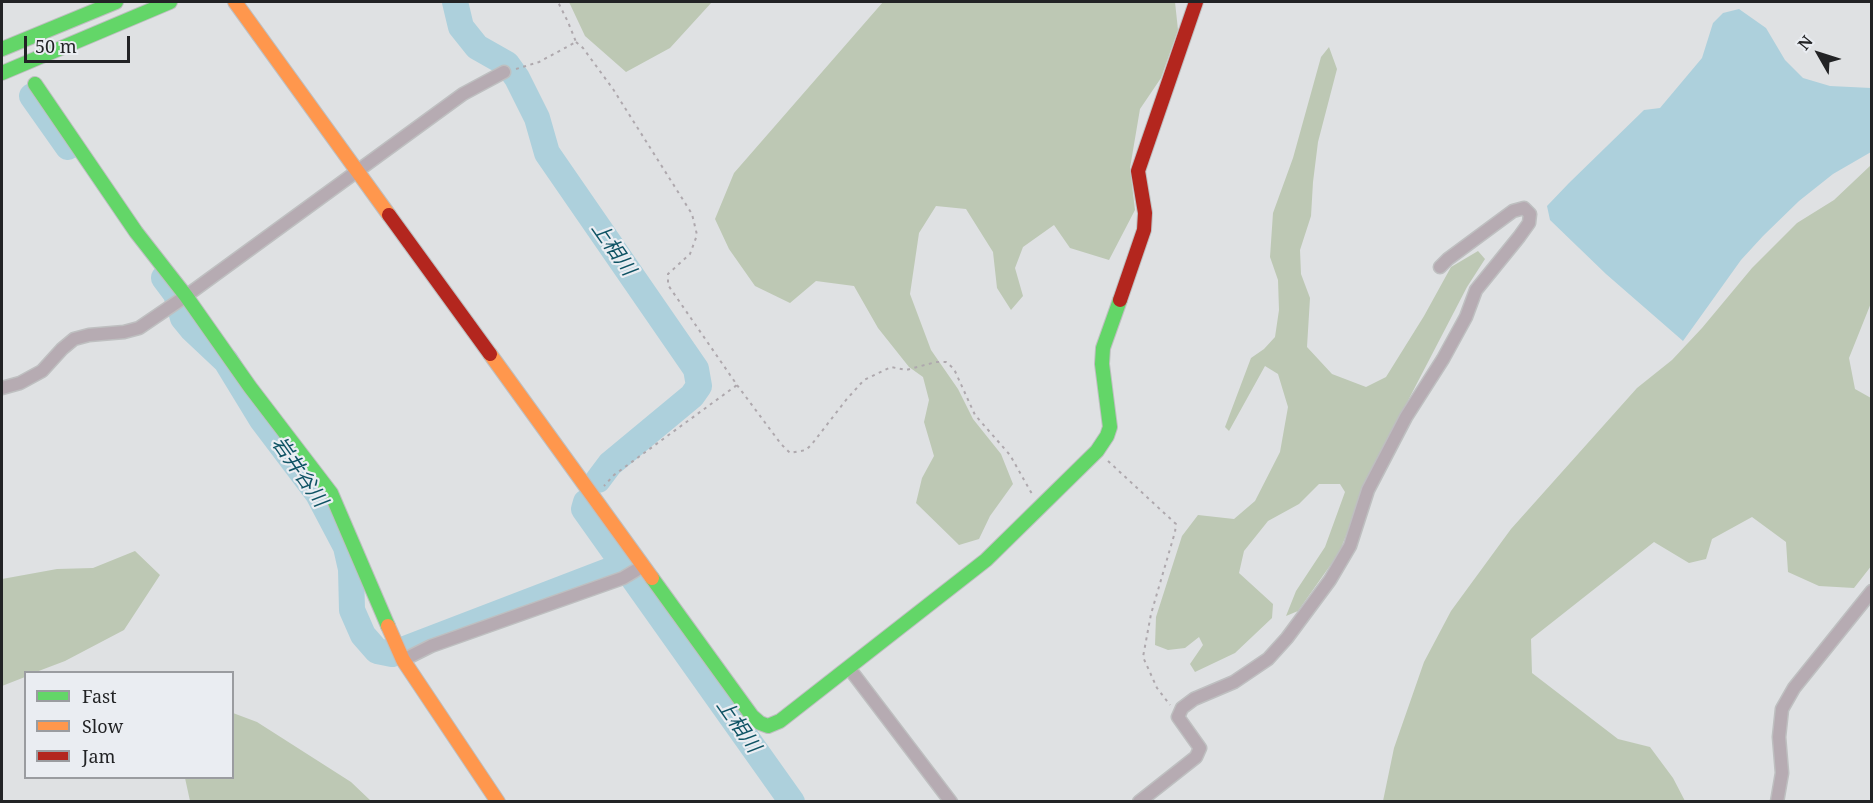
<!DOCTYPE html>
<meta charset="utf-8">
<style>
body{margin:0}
#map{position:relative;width:1873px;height:803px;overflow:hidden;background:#dfe1e3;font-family:"Noto Serif",serif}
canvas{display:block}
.frame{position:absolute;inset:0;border:3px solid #222325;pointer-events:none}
.legend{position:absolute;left:24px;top:671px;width:210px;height:108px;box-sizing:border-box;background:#eaedf2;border:2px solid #9a9ca0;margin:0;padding:8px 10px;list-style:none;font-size:18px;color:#222325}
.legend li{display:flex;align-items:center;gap:12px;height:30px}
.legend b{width:30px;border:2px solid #9a9ca0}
.north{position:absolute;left:1789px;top:24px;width:60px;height:60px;-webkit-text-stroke:4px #eaedf2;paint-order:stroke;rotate:309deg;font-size:16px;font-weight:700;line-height:24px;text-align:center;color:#222325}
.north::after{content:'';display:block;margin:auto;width:21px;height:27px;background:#222325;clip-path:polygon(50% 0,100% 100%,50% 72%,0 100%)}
.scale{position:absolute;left:24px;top:36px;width:106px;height:27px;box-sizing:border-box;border:3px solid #222325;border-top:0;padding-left:8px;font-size:18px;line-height:21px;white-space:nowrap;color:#222325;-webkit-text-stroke:4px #eaedf2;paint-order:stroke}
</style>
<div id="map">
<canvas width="1873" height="803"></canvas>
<div class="frame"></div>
<ul class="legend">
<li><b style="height:8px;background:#63d668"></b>Fast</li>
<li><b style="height:8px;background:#ff974d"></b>Slow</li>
<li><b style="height:8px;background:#b3261e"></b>Jam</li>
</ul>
<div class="north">N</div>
<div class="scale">50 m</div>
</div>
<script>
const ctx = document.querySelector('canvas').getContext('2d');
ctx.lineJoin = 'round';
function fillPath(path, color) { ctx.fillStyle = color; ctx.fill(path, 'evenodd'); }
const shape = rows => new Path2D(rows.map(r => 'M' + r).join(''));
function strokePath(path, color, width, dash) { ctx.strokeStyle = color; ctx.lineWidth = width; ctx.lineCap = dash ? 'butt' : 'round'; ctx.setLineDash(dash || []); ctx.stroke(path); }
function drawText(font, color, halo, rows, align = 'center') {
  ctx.font = font + ' "Noto Serif","Noto Sans JP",serif'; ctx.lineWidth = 4.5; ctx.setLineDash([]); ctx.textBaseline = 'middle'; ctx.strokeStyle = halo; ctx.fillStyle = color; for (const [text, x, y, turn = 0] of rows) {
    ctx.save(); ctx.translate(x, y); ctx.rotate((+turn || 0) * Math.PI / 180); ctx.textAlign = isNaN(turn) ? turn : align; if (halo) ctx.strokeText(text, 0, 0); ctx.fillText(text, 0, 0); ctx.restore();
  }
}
fillPath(shape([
 [569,2,712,2,670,48,626,72,585,36],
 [883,2,1175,2,1178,30,1161,78,1140,109,1130,168,1135,210,1109,260,1070,248,1054,225,1023,247,1015,268,1023,296,1011,310,997,288,993,252,966,209,936,206,919,233,910,294,931,350,958,389,973,419,1001,454,1013,484,990,516,979,539,959,545,916,503,922,478,934,456,924,422,929,400,923,377,909,367,878,328,854,286,816,281,790,303,755,286,729,249,715,219,734,173],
 [1329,47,1337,69,1318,142,1313,182,1311,216,1300,250,1301,274,1310,298,1307,347,1332,374,1366,387,1386,377,1424,316,1451,267,1478,251,1485,259,1467,287,1373,468,1339,553,1298,611,1286,616,1296,591,1325,547,1345,492,1340,484,1319,484,1299,504,1268,521,1244,551,1239,573,1273,604,1272,618,1235,653,1195,672,1190,664,1203,645,1199,637,1185,648,1168,650,1155,645,1156,617,1182,536,1198,515,1234,519,1255,501,1280,452,1288,407,1278,374,1265,366,1229,431,1225,427,1251,358,1264,349,1275,337,1279,310,1278,280,1270,257,1273,213,1293,158,1321,57],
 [1871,165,1871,303,1849,358,1855,389,1871,398,1872,565,1854,588,1819,586,1788,572,1786,542,1752,517,1712,539,1706,559,1689,563,1654,542,1531,639,1532,673,1618,739,1650,747,1673,778,1685,801,1383,801,1394,748,1424,662,1451,611,1511,529,1637,388,1672,360,1702,328,1752,268,1797,223,1834,200],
 [135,551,160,575,124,630,65,661,36,672,26,672,25,677,2,686,2,579,57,569,93,568],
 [233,713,257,722,351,782,371,801,190,801,185,778,232,778]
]), '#bdc8b4');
fillPath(shape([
 [1739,9,1766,28,1785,60,1803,78,1830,86,1871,88,1871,152,1833,174,1799,201,1763,236,1741,260,1683,341,1606,274,1550,220,1547,206,1569,183,1644,110,1660,108,1702,58,1713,23,1723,13]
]), '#add0dc');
strokePath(shape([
 [455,2,461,27,477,47,507,64,517,78,537,118,547,153,696,369,699,386,692,396,610,464,598,480],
 [32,96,68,147],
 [164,278,176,294,183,318,192,329,226,361,262,420,318,494,346,547,351,569,352,610,363,635,377,651,392,654,624,565],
 [586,502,584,509,792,802]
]), '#add0dc', 26);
const street = shape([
 [2,388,20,383,42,371,62,349,74,339,89,335,124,332,139,328,186,296,463,94,504,72],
 [403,660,431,646,623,578,643,566],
 [849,668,951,802],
 [1139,802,1196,757,1200,748,1178,717,1182,708,1194,699,1234,682,1268,659,1287,638,1330,580,1350,546,1368,490,1406,417,1443,359,1466,317,1476,290,1519,237,1529,223,1530,214,1524,208,1513,211,1448,259,1440,267],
 [1777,802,1782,773,1779,737,1782,709,1794,688,1872,591]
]);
const fast = shape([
 [2,49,116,2],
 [2,73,170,2],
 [35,84,136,232,186,296,250,387,331,493,388,626],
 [652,578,752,716,760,723,768,726,780,721,986,560,1097,451,1107,436,1110,427,1102,364,1103,348,1120,300]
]);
const slow = shape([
 [235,2,389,215],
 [490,354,652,578],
 [388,626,403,660,498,802]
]);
const jam = shape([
 [389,215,490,354],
 [1120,300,1144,230,1145,213,1138,171,1196,2]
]);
strokePath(street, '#bebfc0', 15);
strokePath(fast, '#bebfc0', 16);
strokePath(slow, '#bebfc0', 16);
strokePath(jam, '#bebfc0', 16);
strokePath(shape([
 [576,42,583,48,613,89,692,214,697,235,690,254,668,274,668,285,737,385,614,475,604,486],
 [516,69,539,62,576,42,568,22,558,2],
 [737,385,781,444,790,453,806,450,812,444,846,400,864,380,891,367,906,370,936,362,946,362,954,369,975,415,1010,455,1032,494],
 [1108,461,1176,524,1175,532,1151,614,1143,657,1157,688,1170,705]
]), '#aea8ad', 2, [3, 4.5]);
strokePath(street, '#b6abb2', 12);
strokePath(fast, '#63d668', 14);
strokePath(slow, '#ff974d', 14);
strokePath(jam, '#b3261e', 14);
drawText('italic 20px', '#0f5364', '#eaedf2', [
 ["上相川",613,249,55],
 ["岩井谷川",299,472,55],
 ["上相川",738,726,55]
]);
</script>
